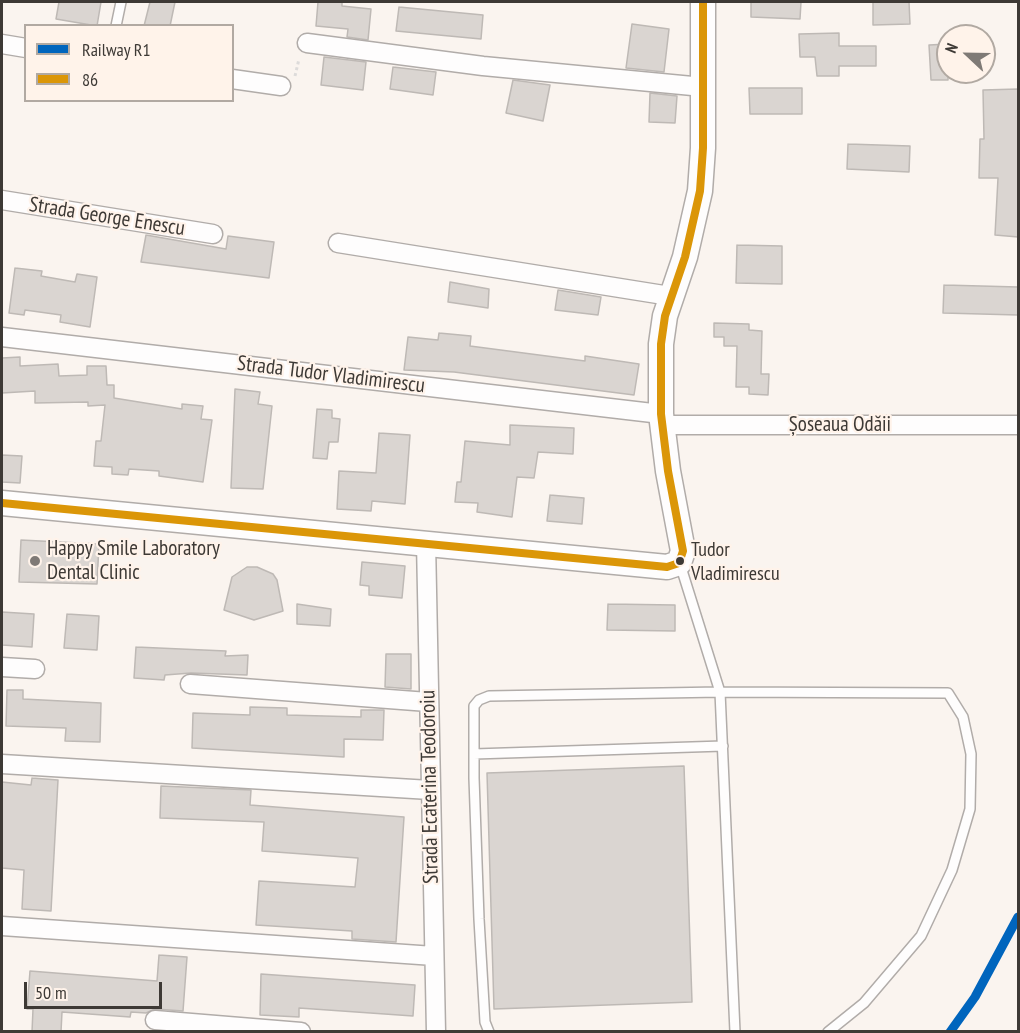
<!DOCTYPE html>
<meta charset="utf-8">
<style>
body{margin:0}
#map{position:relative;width:1020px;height:1033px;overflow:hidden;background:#faf4ef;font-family:"PT Sans Narrow",sans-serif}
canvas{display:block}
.frame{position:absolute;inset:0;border:3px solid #3d3935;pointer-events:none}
.legend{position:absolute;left:24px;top:24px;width:210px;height:78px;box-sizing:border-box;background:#fff3ea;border:2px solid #b1a9a2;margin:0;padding:8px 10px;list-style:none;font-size:18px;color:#3d3935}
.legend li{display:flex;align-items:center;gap:12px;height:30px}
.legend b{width:30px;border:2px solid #b1a9a2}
.north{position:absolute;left:936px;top:24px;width:60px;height:60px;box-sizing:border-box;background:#fff3ea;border:2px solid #b1a9a2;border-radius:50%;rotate:292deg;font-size:16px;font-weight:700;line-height:24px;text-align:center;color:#3d3935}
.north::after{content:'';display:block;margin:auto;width:21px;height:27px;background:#7f7a76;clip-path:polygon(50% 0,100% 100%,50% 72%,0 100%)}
.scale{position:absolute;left:24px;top:982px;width:138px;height:27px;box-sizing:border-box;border:3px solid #3d3935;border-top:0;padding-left:8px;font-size:18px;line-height:21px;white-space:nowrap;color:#3d3935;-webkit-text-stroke:4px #fff3ea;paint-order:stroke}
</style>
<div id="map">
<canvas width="1020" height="1033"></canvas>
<div class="frame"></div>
<ul class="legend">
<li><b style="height:8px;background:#0065bd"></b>Railway R1</li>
<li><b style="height:8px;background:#db9608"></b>86</li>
</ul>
<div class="north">N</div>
<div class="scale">50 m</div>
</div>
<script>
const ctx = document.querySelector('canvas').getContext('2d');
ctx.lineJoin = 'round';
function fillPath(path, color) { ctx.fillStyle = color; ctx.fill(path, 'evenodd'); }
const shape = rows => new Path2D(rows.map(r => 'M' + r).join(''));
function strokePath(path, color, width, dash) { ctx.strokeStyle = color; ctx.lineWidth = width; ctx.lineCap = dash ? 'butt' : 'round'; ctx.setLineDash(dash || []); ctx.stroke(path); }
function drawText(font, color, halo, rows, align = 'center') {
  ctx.font = font + ' "PT Sans Narrow",sans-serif'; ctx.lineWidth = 4.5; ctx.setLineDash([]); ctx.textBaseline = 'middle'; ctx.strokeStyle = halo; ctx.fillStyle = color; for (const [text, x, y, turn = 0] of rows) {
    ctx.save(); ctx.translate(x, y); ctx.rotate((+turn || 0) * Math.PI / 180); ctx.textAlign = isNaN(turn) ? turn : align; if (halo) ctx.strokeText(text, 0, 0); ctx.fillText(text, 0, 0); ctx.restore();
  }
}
const building = shape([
 [59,2,101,2,97,26,56,19,59,2],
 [150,2,175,2,170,26,144,26,150,2],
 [318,2,342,2,342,6,371,9,368,40,347,37,348,29,316,26,318,2],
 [751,2,801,2,800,19,751,17,751,2],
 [873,2,909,2,910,24,873,25,873,2],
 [399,7,483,15,481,39,396,31,399,7],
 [632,24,669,29,664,72,626,68,632,24],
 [839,33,839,46,876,46,876,66,839,66,839,76,817,76,815,57,800,57,799,34,839,33],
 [948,44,948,80,931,80,929,45,948,44],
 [324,57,366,62,363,90,321,85,324,57],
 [393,67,436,72,433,95,390,89,393,67],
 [513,80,550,85,543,121,506,113,513,80],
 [749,88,802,88,802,114,750,114,749,88],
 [1018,89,1018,237,995,235,998,178,979,178,980,139,984,139,983,90,1018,89],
 [650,93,677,96,675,123,649,122,650,93],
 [848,144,910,146,909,172,847,169,848,144],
 [146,235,226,249,228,236,274,242,269,278,141,262,146,235],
 [737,245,782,246,782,284,736,283,737,245],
 [15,268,42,271,41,276,75,282,77,274,97,277,90,327,60,322,61,315,25,310,24,315,9,313,15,268],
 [450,282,489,289,488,308,448,302,450,282],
 [944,285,1018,287,1018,315,943,313,944,285],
 [558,290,601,297,598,315,555,310,558,290],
 [714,323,749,324,749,330,762,331,761,374,769,374,768,395,749,394,749,387,736,387,737,346,724,346,724,337,714,337,714,323],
 [439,333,471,336,470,346,585,361,585,356,639,364,634,395,454,372,404,370,408,337,438,340,439,333],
 [20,357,20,366,58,364,59,376,87,375,87,366,106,366,107,385,114,385,114,398,182,409,182,404,203,406,201,419,212,420,203,482,159,476,159,471,129,469,128,475,112,474,112,467,94,466,96,441,101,441,105,405,88,406,88,402,35,403,35,391,2,393,2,358,20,357],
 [235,389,260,392,258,404,272,406,263,489,231,488,235,389],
 [317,409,332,410,332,418,340,419,338,442,329,442,327,459,313,458,317,409],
 [510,425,574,428,573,454,538,452,534,478,517,477,512,517,477,512,478,503,455,502,457,482,461,482,465,441,510,445,510,425],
 [379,433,410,435,405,504,372,501,371,511,337,509,339,471,376,473,379,433],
 [2,455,22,456,20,483,2,482,2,455],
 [550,495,584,498,582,524,547,521,550,495],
 [21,540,99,544,97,584,19,582,21,540],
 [362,562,405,566,402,598,369,595,369,586,360,585,362,562],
 [247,567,257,567,273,574,277,580,283,611,254,620,224,610,232,577,247,567],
 [297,604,331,609,330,626,297,624,297,604],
 [608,604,675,605,675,631,607,630,608,604],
 [2,612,34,614,32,647,2,645,2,612],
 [67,614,99,616,97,650,64,648,67,614],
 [136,647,226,651,225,656,248,655,247,675,191,673,165,675,164,680,134,678,136,647],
 [386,654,411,654,411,689,385,687,386,654],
 [7,690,23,690,23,699,101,703,100,742,65,741,66,728,6,726,7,690],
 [250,707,287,708,287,715,361,717,361,710,384,710,383,740,344,739,344,757,192,748,193,713,250,715,250,707],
 [684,766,692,1002,494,1009,487,773,684,766],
 [32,778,58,780,51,911,22,909,24,870,2,868,2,782,31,785,32,778],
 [161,786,251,790,250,805,404,817,396,942,352,939,352,931,256,925,259,881,355,887,358,858,262,851,264,822,160,818,161,786],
 [159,955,187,957,183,1011,155,1009,146,1013,131,1012,130,1017,62,1012,61,1032,32,1032,33,1009,27,1009,30,971,157,981,159,955],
 [261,974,415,985,413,1016,299,1008,299,1017,260,1015,261,974]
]);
fillPath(building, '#dad5d1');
strokePath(building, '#beb9b5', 1.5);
const lane = shape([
 [116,26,121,2],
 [680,564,720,692,948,693,963,717,971,754,970,809,952,870,921,936,864,1003,828,1032],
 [474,754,723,746],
 [489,1032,485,1022,479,919,474,778,474,706,479,700,489,696,720,692,735,1032]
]);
const street = shape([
 [307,43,483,66,703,87],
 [2,44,26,48],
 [232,79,281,86],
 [2,200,213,234],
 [338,243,670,296],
 [2,337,661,414],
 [662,425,1018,425],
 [426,542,436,1032],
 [2,667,35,669],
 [190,684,428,702],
 [2,764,430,790],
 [2,926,434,956],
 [155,1020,301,1032]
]);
const secondary = shape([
 [2,503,667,567,679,563,683,551,668,471,661,414,661,344,665,316,685,257,700,191,703,148,703,2]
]);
strokePath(lane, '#b1aca9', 12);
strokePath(street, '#b1aca9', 21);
strokePath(secondary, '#b1aca9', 27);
strokePath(shape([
 [295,76,299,59]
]), '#dddbda', 3, [3, 3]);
strokePath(lane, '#fefdfd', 9);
strokePath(street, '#fefdfd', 18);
strokePath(secondary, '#fefdfd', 24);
strokePath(shape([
 [2,503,667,567,679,563,683,551,668,471,661,414,661,344,665,316,685,257,700,191,703,148,703,2]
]), '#db9608', 8);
strokePath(shape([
 [950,1032,975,997,1018,917]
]), '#0065bd', 9);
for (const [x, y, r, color] of [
 [35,561,6,"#7f7a76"],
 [680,561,5,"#3d3935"]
]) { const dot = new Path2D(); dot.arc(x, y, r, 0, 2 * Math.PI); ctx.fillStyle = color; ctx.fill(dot); strokePath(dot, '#fff3ea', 2); }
drawText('20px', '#3d3935', '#fff3ea', [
 ["Tudor",691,550],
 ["Vladimirescu",691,574]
], 'left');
drawText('21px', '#3d3935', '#fff3ea', [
 ["Strada George Enescu",107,217,9],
 ["Strada Tudor Vladimirescu",331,375,7],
 ["Șoseaua Odăii",840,425],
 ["Strada Ecaterina Teodoroiu",430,787,-91]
]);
drawText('21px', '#3d3935', '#fff3ea', [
 ["Happy Smile Laboratory",47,549],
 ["Dental Clinic",47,573]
], 'left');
</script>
